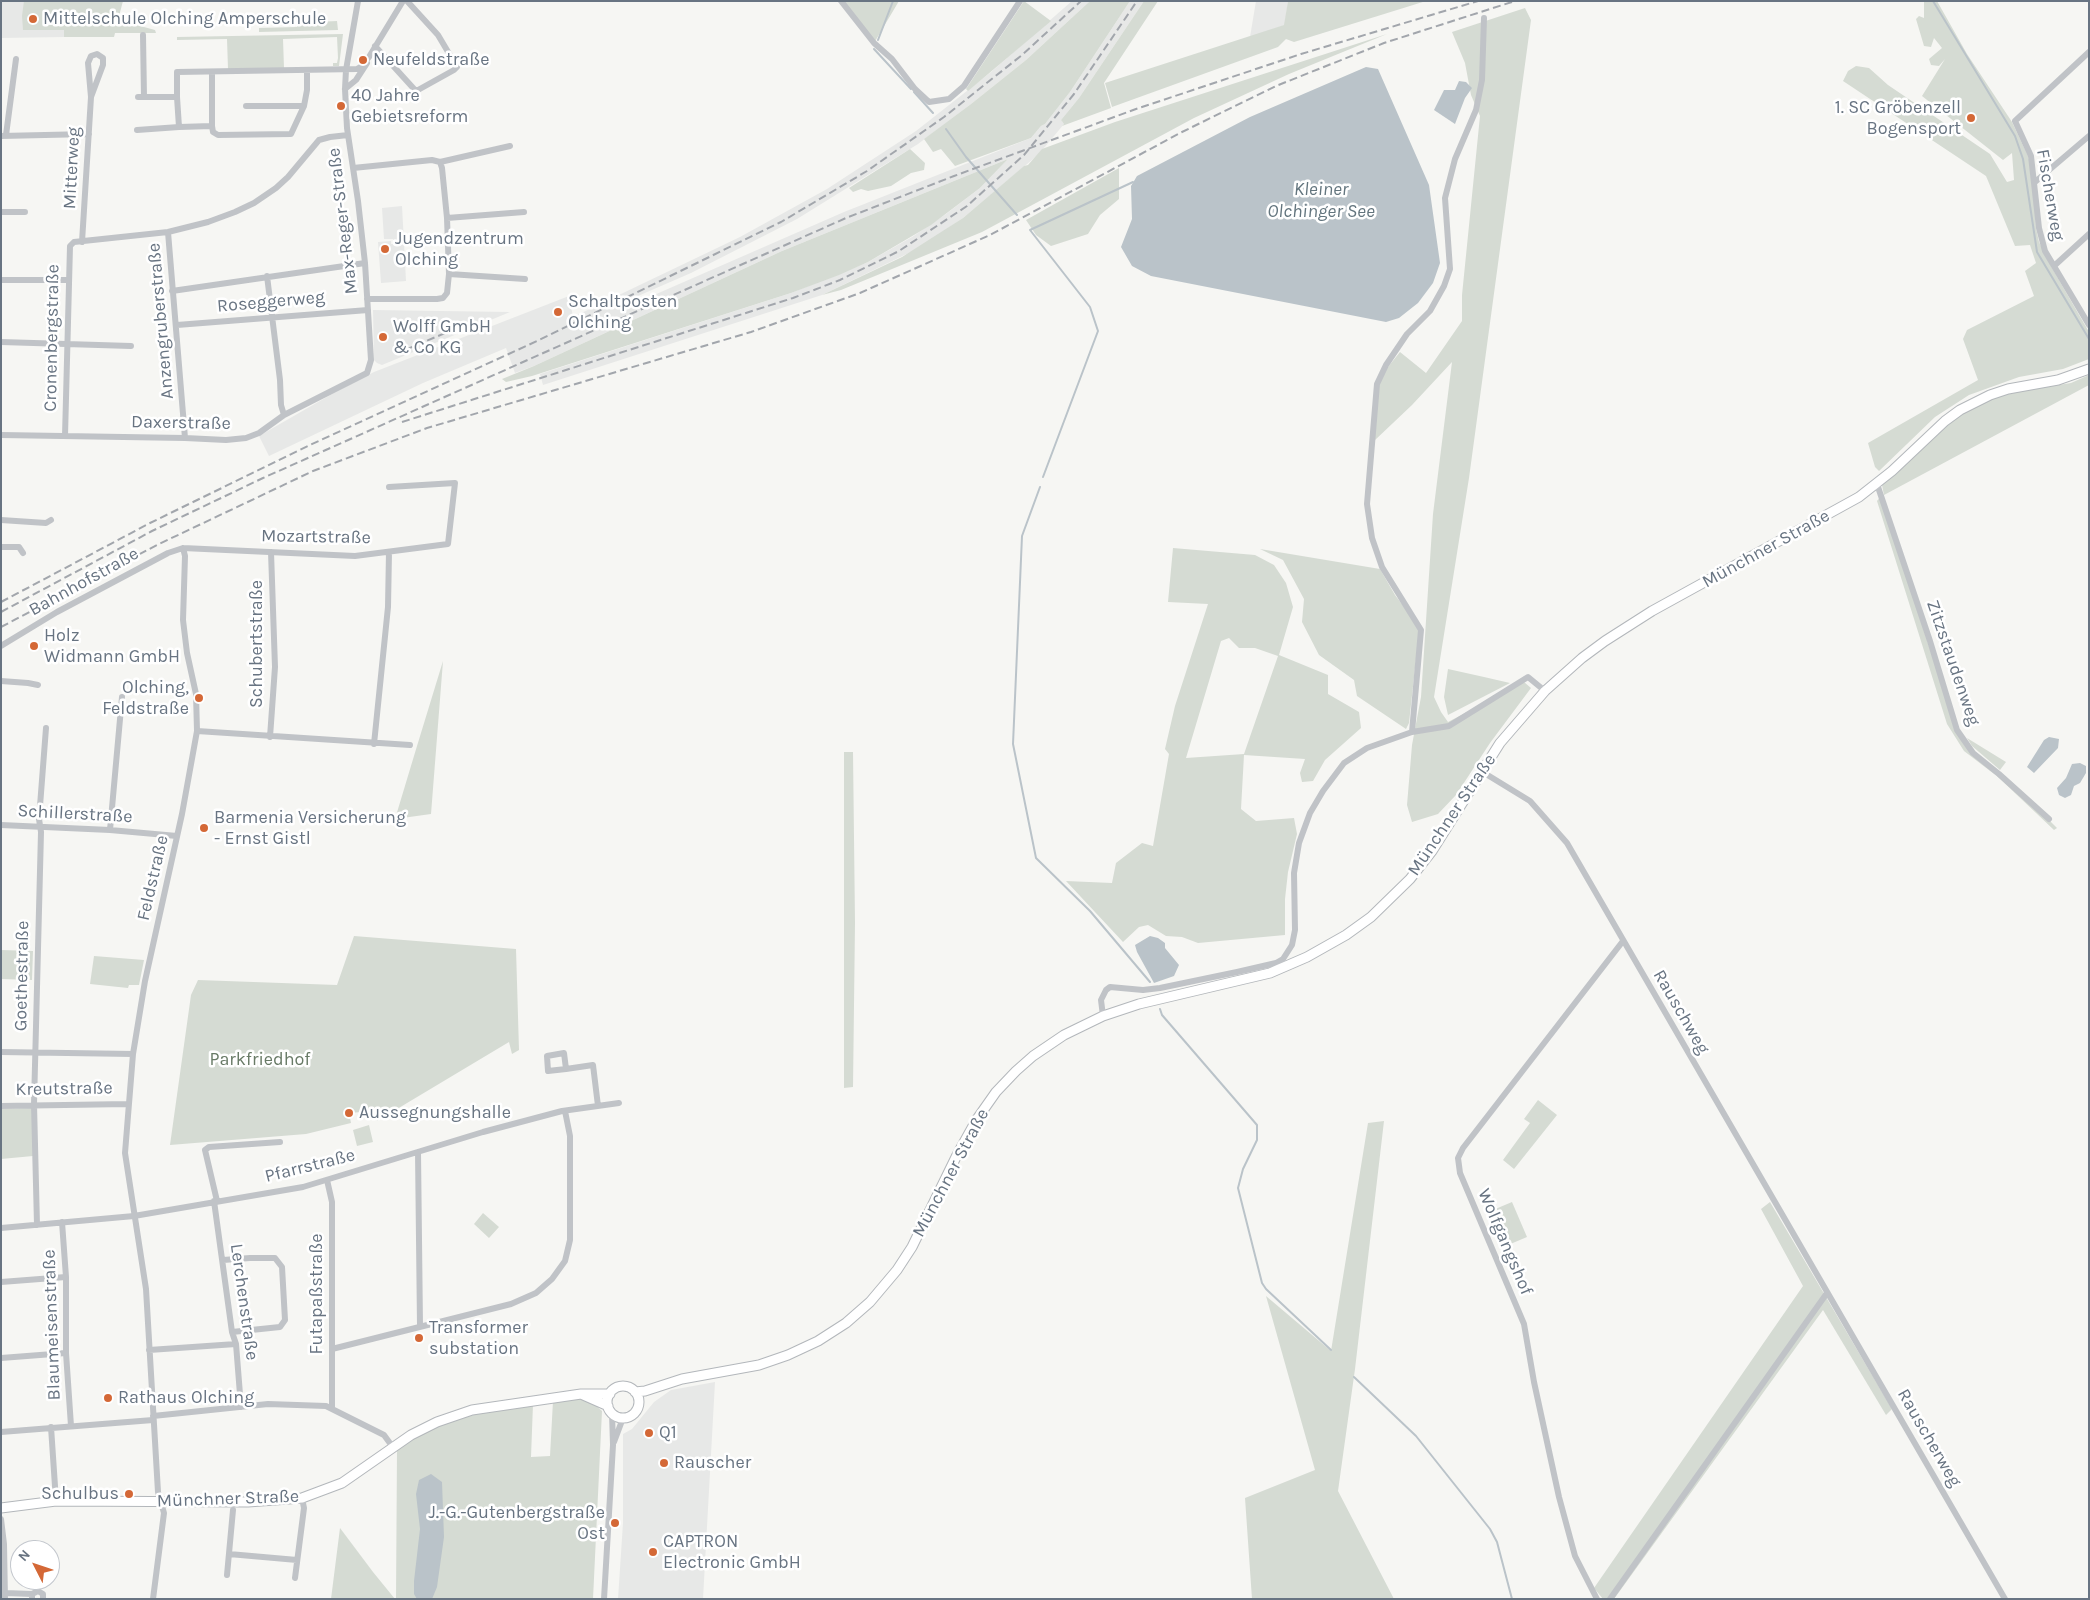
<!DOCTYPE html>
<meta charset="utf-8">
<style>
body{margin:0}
#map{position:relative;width:2090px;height:1600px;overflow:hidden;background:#f6f6f3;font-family:Karla,sans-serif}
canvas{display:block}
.frame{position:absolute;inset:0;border:2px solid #687482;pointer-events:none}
.north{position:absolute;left:10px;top:1540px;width:50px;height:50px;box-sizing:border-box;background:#fff;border:1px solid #c3c7cd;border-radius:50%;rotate:311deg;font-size:14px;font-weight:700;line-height:20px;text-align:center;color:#687482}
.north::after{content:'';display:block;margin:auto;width:18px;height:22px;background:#d46836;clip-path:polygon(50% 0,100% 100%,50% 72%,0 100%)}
</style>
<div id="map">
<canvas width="2090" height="1600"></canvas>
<div class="frame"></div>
<div class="north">N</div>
</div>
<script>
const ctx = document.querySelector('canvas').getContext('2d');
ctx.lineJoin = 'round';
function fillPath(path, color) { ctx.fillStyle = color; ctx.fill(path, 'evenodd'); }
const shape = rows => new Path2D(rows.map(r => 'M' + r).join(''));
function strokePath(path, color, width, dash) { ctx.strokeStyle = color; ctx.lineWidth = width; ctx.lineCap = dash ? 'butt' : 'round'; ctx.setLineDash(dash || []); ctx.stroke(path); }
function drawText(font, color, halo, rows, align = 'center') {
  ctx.font = font + ' Karla,sans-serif'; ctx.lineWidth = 5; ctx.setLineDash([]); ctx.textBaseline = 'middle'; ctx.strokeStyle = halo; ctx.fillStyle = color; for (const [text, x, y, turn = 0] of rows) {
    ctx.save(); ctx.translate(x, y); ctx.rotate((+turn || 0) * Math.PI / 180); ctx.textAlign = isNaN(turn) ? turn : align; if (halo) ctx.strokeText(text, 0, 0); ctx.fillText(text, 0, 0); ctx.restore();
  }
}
fillPath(shape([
 [1,1,66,1,64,37,1,38],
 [1072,1,1090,1,1026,60,971,104,918,144,797,219,691,273,638,296,638,302,844,212,1031,138,1041,126,1045,124,1070,92,1130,1,1144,1,1079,98,1061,120,1064,124,1039,154,963,218,919,248,822,295,543,385,540,374,791,293,868,262,912,237,946,214,980,188,1008,159,782,251,534,366,515,373,506,348,423,383,269,456,259,436,332,394,374,372,569,296,573,317,740,237,827,189,916,131,991,72],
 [1256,1,1288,1,1285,25,1250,37],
 [402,206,406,281,381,283,378,242,391,241,391,244,393,244,393,239,384,239,382,208],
 [373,310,510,312,382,365,377,363,374,360],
 [715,1382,703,1599,618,1599,623,1523,623,1434,632,1429,654,1402,671,1390]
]), '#e7e8e7');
fillPath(shape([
 [24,1,123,1,118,20,155,30,156,33,115,33,114,37,64,37,64,30,23,30,22,16],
 [841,1,899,1,874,43],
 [1024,1,1051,21,968,91,966,89],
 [1090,1,1130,1,1070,92,1045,124,1041,126,1031,138,955,166,941,149,933,152,924,139,971,104,1026,60],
 [1144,1,1158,1,1104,83,1111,108,1062,126,1064,124,1061,120,1079,98],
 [1288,1,1426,1,1294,42,1286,39,1278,47,1112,107,1105,83,1284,25],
 [1924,1,1937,1,1967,54,2012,122,2028,156,2033,175,2036,228,2039,242,2052,268,2089,332,2089,359,2063,369,2019,377,1969,395,1935,417,1879,471,1875,467,1868,443,1978,380,1963,339,1967,330,2034,296,2025,271,2036,263,2030,245,2015,246,1986,176,1843,81,1848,71,1856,66,1869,68,1888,85,1990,154,2007,182,2014,180,2012,153,2003,160,1922,96,1945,59,1939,66,1931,65,1929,59,1942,48,1934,38,1931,47,1924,46,1916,19,1919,16,1924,18],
 [1525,8,1531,20,1469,478,1434,697,1441,712,1448,722,1524,682,1531,688,1490,743,1456,795,1438,814,1412,822,1407,805,1412,745,1421,697,1433,514,1452,362,1412,405,1374,441,1380,377,1400,352,1426,373,1462,321,1462,295,1480,116,1471,95,1465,63,1452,32],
 [337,21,338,30,259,32,259,28,297,27,297,23],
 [343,34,339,66,333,66,333,63,337,63,338,58,337,37,283,39,284,68,228,69,227,39,177,40,177,37],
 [1387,34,1289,74,1194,118,982,232,841,290,822,295,902,257,963,218,1024,166,1028,165,1042,149,1115,122],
 [910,149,925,163,924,170,911,173,891,186,868,191,861,189,853,192,849,188],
 [1008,159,980,188,931,225,868,262,839,275,791,293,532,376,506,382,502,379,534,366,782,251],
 [1119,168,1119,199,1100,215,1088,234,1051,246,1036,235,1026,220],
 [2089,375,2089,385,1884,495,1882,485,1948,423,1978,405,2007,393,2071,383],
 [1880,497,1957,731,1972,754,2049,820,2057,828,2054,830,1998,777,1964,751,1947,724,1877,501],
 [1173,548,1255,555,1274,565,1286,583,1293,607,1279,655,1328,675,1328,694,1359,712,1361,728,1325,760,1313,781,1302,782,1300,773,1305,759,1244,755,1241,809,1256,821,1294,818,1297,834,1288,872,1285,899,1285,935,1198,943,1182,937,1166,936,1148,925,1139,927,1123,942,1066,881,1112,883,1116,863,1142,843,1153,846,1169,754,1165,749,1175,706,1208,604,1168,602],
 [1229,638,1239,648,1255,648,1278,656,1244,754,1186,758,1221,641],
 [1260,549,1380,569,1395,595,1414,620,1419,631,1409,723,1406,729,1357,696,1354,680,1319,655,1302,622,1304,599,1283,560],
 [443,661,431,814,395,819,417,746],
 [1448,669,1484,677,1510,683,1448,715,1444,697],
 [1967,738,2006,762,2000,770,1972,746],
 [844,752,853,752,855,923,853,1087,844,1088],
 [354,936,516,949,519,1050,512,1054,509,1042,377,1121,371,1109,363,1109,362,1112,349,1113,351,1123,306,1134,170,1145,191,995,198,980,337,985],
 [1,950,33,951,32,980,1,979],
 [94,956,144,960,139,985,129,985,128,988,90,984],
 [1538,1100,1557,1115,1514,1169,1503,1160,1530,1123,1524,1119],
 [32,1108,33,1156,1,1159,1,1109],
 [1384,1121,1355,1369,1338,1491,1394,1599,1252,1599,1245,1498,1315,1470,1266,1296,1331,1351,1368,1123],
 [369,1125,373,1142,357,1146,353,1130],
 [1512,1202,1527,1237,1508,1245,1493,1210],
 [1770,1202,1892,1409,1886,1415,1823,1310,1614,1599,1603,1599,1594,1588,1803,1286,1761,1209],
 [483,1213,499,1227,489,1238,474,1224],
 [580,1399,593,1403,602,1411,593,1599,396,1599,397,1450,421,1434,455,1420,477,1414,533,1404,531,1457,550,1456,553,1401],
 [340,1528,373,1572,395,1599,331,1599]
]), '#d5dbd3');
fillPath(shape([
 [1366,67,1378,69,1429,185,1440,263,1433,283,1418,303,1399,318,1386,322,1151,276,1132,266,1121,247,1132,219,1131,186,1137,176,1250,117],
 [1459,81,1466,82,1472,88,1465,98,1455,124,1434,110,1444,90,1455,90],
 [2049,737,2059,739,2058,748,2034,773,2027,767,2044,740],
 [2080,763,2086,766,2086,773,2080,783,2074,786,2071,795,2065,798,2059,795,2057,788,2066,778,2072,764],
 [1150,936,1158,938,1165,943,1165,948,1179,965,1174,976,1154,983,1137,952,1135,945],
 [431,1474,442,1482,444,1537,437,1587,432,1599,417,1599,414,1594,414,1581,420,1529,416,1494,419,1480]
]), '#bac3c9');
strokePath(shape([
 [1933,1,2015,136,2023,159,2037,252,2089,339],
 [878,40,893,1],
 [874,49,911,89],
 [914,92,933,113],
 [946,129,966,157,1017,215],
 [1043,477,1098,331,1090,307,1030,230,1133,182],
 [1040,487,1022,536,1013,744,1036,858,1090,911,1150,982],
 [1160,1009,1162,1015,1257,1125,1257,1140,1243,1169,1238,1188,1262,1283,1266,1289,1331,1350],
 [1354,1377,1416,1436,1490,1529,1497,1542,1512,1599]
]), '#bac3c9', 2);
const secondary = shape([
 '607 1402a16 16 0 1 1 32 0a16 16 0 1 1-32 0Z',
 [635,1392,645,1391,682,1379,759,1365,788,1355,818,1341,846,1323,870,1302,897,1270,912,1247,957,1155,977,1119,996,1092,1016,1071,1033,1056,1064,1035,1103,1016,1139,1004,1270,973,1307,957,1346,935,1371,917,1410,879,1432,851,1500,743,1545,691,1582,658,1605,641,1652,611,1859,497,1892,471,1945,421,1960,410,1990,395,2008,389,2058,380,2089,369],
 [583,1395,608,1406],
 [1,1508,56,1501,248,1502,302,1498,342,1483,411,1435,437,1422,472,1410,581,1394,610,1394]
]);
strokePath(secondary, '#b3b7bb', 11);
strokePath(shape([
 [841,1,874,43,892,59,915,89,929,102,949,99,964,86,1020,1],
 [143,35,144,97],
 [375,46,415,90,418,90,454,70,457,67,438,35,407,1],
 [2089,52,2015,121,2031,156,2039,228,2045,251,2089,325],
 [345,89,356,80,367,63],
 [138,97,177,97,177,72,357,69,362,66,369,57,403,1],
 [177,97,179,127,212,126,212,72],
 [246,106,304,106],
 [212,126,213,132,218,135,291,134,304,106,307,90,307,71],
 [137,130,179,127],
 [6,135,16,59],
 [1,136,89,134],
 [440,162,510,146],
 [353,168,432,160,440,162,442,168,447,218,449,274,447,293,443,298,437,299,367,299],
 [2035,182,2089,136],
 [1,212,25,212],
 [447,218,524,212],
 [168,232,185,438],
 [82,242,91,97,88,63,91,56,97,54,103,58,103,65,91,97],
 [2054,266,2089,234],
 [449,274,525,279],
 [267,276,280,380,281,405,284,415],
 [1,280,69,280],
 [172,291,365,263],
 [177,325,368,310],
 [1,342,131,346],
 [1,435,185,438,226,440,246,438,259,433,284,415,367,373,371,360,365,263,358,201,347,128,345,89,346,70,358,1],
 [65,436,70,246,74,242,168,232,208,222,235,212,254,203,276,188,288,177,319,140,330,137,348,135],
 [1877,484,1930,641,1957,730,1973,753,1999,774,2049,819],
 [1,520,46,523,51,520],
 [1,547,19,547,23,553],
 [1,646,57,612,168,553,183,548,355,556,448,544,455,483,389,487],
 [1,681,28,683,38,685],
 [197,731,410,745],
 [1412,732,1421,630,1382,567,1372,538,1367,504,1377,384,1386,365,1407,334,1430,311,1444,286,1450,269,1445,198,1455,159,1476,110,1482,80,1484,18],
 [270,737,275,667,271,552],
 [374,744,388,607,389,552],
 [1481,771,1530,801,1567,843,2005,1599],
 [1,825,110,830,177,836],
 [110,830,122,697],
 [1103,1016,1101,1000,1106,990,1110,987,1143,990,1160,988,1237,972,1276,963,1283,959,1292,945,1295,930,1294,873,1299,843,1310,813,1323,791,1344,763,1367,748,1412,732,1449,726,1528,677,1545,691],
 [1,1052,133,1054],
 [566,1069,564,1053,547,1056,548,1071,566,1069,593,1065,598,1106],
 [1,1106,128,1104],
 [418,1152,420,1326],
 [327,1180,332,1202,332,1408],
 [214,1201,232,1332,236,1344,241,1407],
 [217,1201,205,1150,209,1147,280,1142],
 [62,1222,66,1277,66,1353,71,1426],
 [37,1225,34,1104,41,832,39,819,46,728],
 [1,1228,134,1216,303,1187,483,1132,562,1111,619,1103],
 [223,1260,250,1258,275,1258,282,1267,285,1320,280,1327,232,1332],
 [1,1282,66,1277],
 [332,1349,511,1304,536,1293,552,1279,565,1261,570,1240,570,1136,565,1111],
 [149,1350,236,1344],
 [1,1358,66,1353],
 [153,1416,268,1404,326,1406,384,1435,392,1446],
 [51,1427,56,1501],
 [1,1432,153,1420],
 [614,1442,623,1418],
 [1,1519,4,1544,5,1599],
 [229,1554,297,1560],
 [227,1575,233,1510],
 [295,1578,304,1508,302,1498],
 [5,1593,32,1594],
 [32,1599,32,1594,38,1591,43,1594,43,1599],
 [153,1599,164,1513,158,1492,146,1289,125,1153,133,1054,145,981,182,814,197,731,196,694,187,653,183,620,185,556,183,548],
 [604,1599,613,1445,612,1413],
 [1597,1599,1575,1556,1559,1497,1534,1382,1524,1324,1460,1173,1458,1158,1463,1148,1623,941],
 [1610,1599,1827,1293]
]), '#c0c3c7', 6);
strokePath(secondary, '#fff', 9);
strokePath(shape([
 [405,350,464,325],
 [402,422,793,298,840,280,899,251,967,206,1024,155,1074,94,1137,1],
 [1,602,150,523,310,445,537,341,781,222,867,171,944,117,1022,55,1081,1],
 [1,612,152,531,263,478,846,218,954,176,1136,109,1301,54,1478,1],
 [1,627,159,544,313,471,427,428,751,332,860,293,990,235,1182,132,1276,86,1384,43,1515,1]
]), '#a2a6ac', 2, [8, 4]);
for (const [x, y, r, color] of [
 [33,19,5,"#d46836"],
 [363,60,5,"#d46836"],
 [341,106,5,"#d46836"],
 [1971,118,5,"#d46836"],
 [385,249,5,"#d46836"],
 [558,312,5,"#d46836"],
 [383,337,5,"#d46836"],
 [34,646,5,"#d46836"],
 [199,698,5,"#d46836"],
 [204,828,5,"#d46836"],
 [349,1113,5,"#d46836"],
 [419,1338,5,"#d46836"],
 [108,1398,5,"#d46836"],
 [649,1433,5,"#d46836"],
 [664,1463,5,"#d46836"],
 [129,1494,5,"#d46836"],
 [615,1523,5,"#d46836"],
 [653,1552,5,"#d46836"]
]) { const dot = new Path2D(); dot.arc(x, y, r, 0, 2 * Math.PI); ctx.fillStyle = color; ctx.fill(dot); strokePath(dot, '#fff', 2); }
drawText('18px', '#687482', '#fff', [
 ["Mittelschule Olching Amperschule",43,19],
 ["Neufeldstraße",373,60],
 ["40 Jahre",351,96],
 ["Gebietsreform",351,117],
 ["1. SC Gröbenzell",1961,108,"right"],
 ["Bogensport",1961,129,"right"],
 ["Jugendzentrum",395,239],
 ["Olching",395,260],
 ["Schaltposten",568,302],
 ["Olching",568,323],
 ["Wolff GmbH",393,327],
 ["& Co KG",393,348],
 ["Holz",44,636],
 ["Widmann GmbH",44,657],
 ["Olching,",189,688,"right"],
 ["Feldstraße",189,709,"right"],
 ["Barmenia Versicherung",214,818],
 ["- Ernst Gistl",214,839],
 ["Aussegnungshalle",359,1113],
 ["Transformer",429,1328],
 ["substation",429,1349],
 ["Rathaus Olching",118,1398],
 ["Q1",659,1433],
 ["Rauscher",674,1463],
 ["Schulbus",119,1494,"right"],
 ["J.-G.-Gutenbergstraße",605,1513,"right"],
 ["Ost",605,1534,"right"],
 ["CAPTRON",663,1542],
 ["Electronic GmbH",663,1563]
], 'left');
drawText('18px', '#687482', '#fff', [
 ["Mitterweg",72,168,-87],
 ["Fischerweg",2050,195,80],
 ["Max-Reger-Straße",343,221,-97],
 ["Roseggerweg",271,302,-5],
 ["Anzengruberstraße",161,321,-95],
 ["Cronenbergstraße",52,338,-89],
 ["Daxerstraße",181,423,1],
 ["Mozartstraße",316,537,1],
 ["Münchner Straße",1766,549,-29],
 ["Bahnhofstraße",84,582,-29],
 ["Schubertstraße",257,644,-90],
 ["Zitzstaudenweg",1953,663,71],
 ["Schillerstraße",75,814,3],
 ["Münchner Straße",1452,815,-56],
 ["Feldstraße",153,878,-77],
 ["Goethestraße",22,976,-89],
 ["Rauschweg",1681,1012,60],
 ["Kreutstraße",64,1089,-1],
 ["Pfarrstraße",310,1166,-14],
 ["Münchner Straße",951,1173,-62],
 ["Wolfgangshof",1505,1242,67],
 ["Futapaßstraße",317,1294,-90],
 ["Lerchenstraße",244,1302,82],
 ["Blaumeisenstraße",52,1325,-92],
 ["Rauscherweg",1929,1438,60],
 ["Münchner Straße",228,1499,-2]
]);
drawText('18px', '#687a66', '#fff', [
 ["Parkfriedhof",260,1060]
]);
drawText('italic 19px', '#63757e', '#fff', [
 ["Kleiner",1321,190],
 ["Olchinger See",1321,212]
]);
</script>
